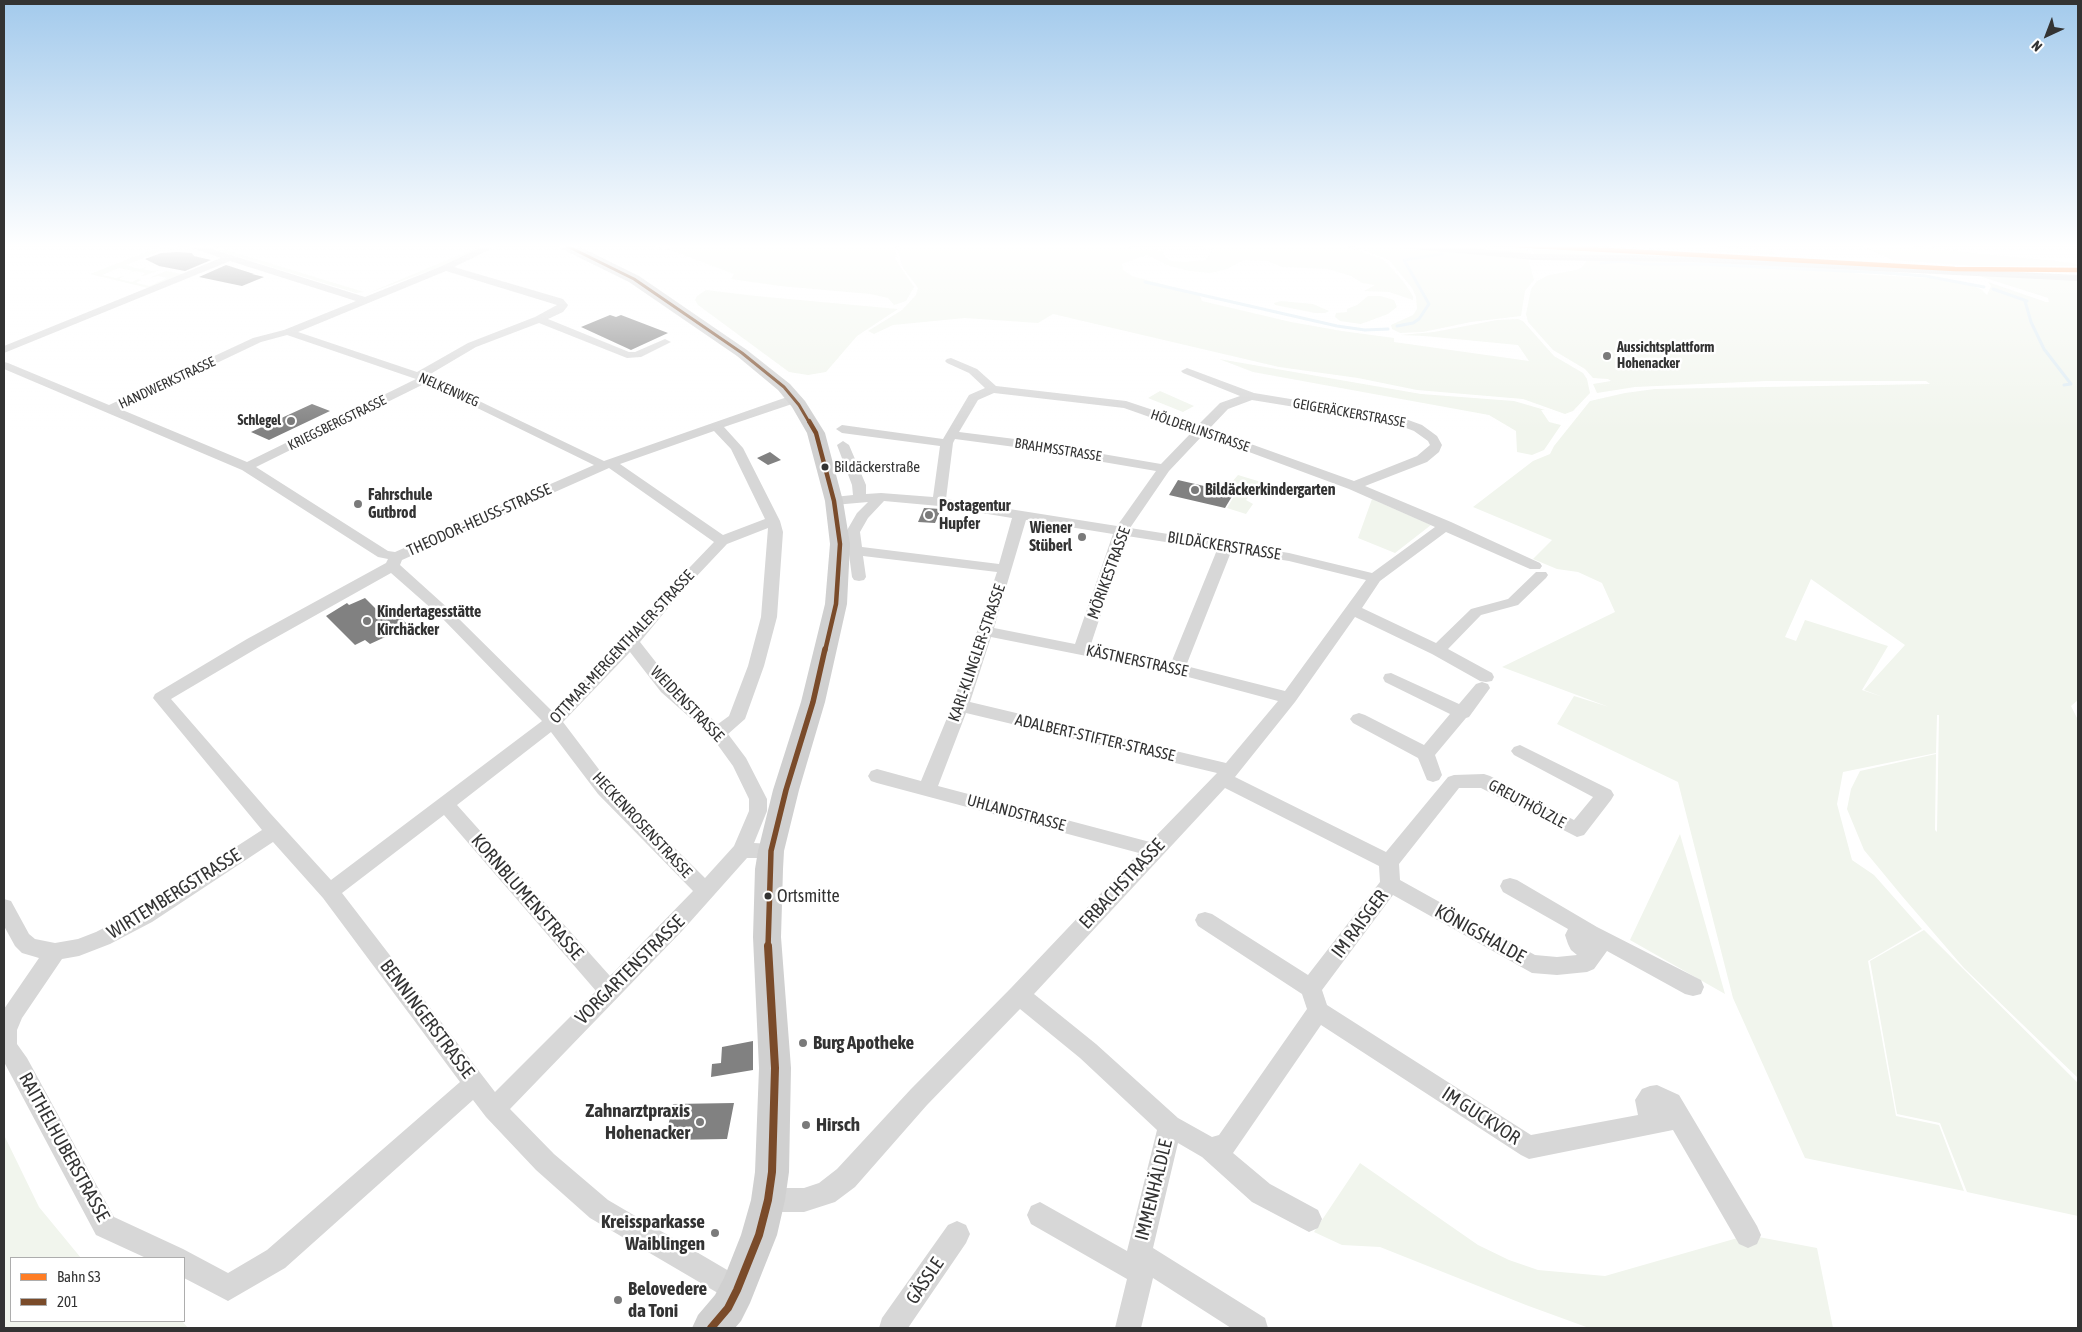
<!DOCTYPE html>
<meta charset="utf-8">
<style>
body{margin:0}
#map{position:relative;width:2082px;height:1332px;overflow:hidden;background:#fff;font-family:"Asap Condensed",sans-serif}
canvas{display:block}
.frame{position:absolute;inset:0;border:5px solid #333;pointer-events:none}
.legend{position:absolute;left:10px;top:1257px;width:175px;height:65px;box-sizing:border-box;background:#fff;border:1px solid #adadad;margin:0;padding:6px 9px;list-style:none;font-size:15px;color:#333}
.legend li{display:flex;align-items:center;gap:10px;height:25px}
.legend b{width:25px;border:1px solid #adadad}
.north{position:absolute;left:2022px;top:10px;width:50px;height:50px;-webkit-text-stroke:4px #fff;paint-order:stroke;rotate:223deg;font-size:14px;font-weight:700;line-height:20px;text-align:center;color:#333}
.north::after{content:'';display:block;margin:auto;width:18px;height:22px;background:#333;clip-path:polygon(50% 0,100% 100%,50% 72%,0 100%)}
</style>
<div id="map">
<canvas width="2082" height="1332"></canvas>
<div class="frame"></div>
<ul class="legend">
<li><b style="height:6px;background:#ff7d24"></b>Bahn S3</li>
<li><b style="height:6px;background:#7a4b2a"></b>201</li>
</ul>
<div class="north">N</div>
</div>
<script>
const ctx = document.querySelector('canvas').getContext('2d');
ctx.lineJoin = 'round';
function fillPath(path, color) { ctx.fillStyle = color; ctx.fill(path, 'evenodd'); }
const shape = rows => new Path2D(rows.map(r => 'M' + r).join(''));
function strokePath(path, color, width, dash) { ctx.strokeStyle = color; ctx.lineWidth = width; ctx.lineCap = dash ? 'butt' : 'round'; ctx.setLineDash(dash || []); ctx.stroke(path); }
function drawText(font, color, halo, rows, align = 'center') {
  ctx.font = font + ' "Asap Condensed",sans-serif'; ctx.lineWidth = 5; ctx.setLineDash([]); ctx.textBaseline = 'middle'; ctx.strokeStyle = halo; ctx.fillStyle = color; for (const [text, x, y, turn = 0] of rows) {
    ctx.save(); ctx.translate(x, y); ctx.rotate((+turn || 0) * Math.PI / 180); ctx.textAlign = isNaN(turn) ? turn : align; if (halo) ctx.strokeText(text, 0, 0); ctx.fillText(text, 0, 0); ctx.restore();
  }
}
fillPath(shape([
 [164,245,178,246,164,252,160,251,126,265,139,269,147,267,143,269,152,271,160,270,143,276,141,276,145,273,136,271,128,273,133,271,119,268,102,275,116,278,124,276,119,279,132,282,138,279,141,280,136,283,150,286,167,278,158,276,149,278,166,271,182,274,148,288,90,274],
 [200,245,210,245,364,292,356,293],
 [483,245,486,246,445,265,366,294],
 [647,245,895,245,896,260,914,287,906,301,894,305,888,298,870,294,780,286,731,279,734,274,670,250],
 [899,245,1130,245,1129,248,1163,251,1165,257,1171,261,1184,262,1205,260,1214,249,1197,245,1346,246,1382,259,1387,263,1403,281,1413,296,1413,300,1389,292,1364,291,1375,285,1362,283,1351,276,1328,269,1282,267,1268,261,1244,260,1227,269,1211,273,1189,271,1167,265,1147,255,1122,264,1123,270,1132,276,1199,294,1202,301,1291,322,1342,331,1394,338,1394,342,1529,361,1518,345,1424,336,1400,335,1434,332,1497,320,1518,319,1523,321,1554,356,1583,373,1587,379,1590,393,1573,411,1565,414,1523,399,1417,390,1358,378,1279,367,1053,314,1038,323,965,318,893,325,874,334,868,331,902,310,916,295,918,288,903,268,898,252],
 [1350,245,1383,245,1453,250,1528,258,1534,280,1525,291,1521,316,1471,322,1423,332,1400,333,1392,329,1391,325,1413,315,1417,309,1416,297,1412,288,1389,260],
 [1419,245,1525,247,1532,255],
 [1578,245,1698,245,1767,250,1781,255],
 [1860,245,1907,245,1923,248,1923,245,1928,245,1938,249,2074,263,2078,266,1973,266,1892,260],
 [1531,248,1646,253,1651,257,1536,256],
 [1587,260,1665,260,1826,267,1859,274,1928,278,1966,284,1981,289,1987,295,1991,286,1988,282,2046,302,2049,302,2048,298,1976,275,2078,280,2078,700,2071,706,2078,720,2078,1078,1964,968,1902,896,1864,850,1847,809,1851,789,1860,771,1936,754,1935,830,1937,832,1939,715,1937,715,1936,753,1843,772,1837,804,1852,860,1874,875,1922,929,1868,961,1896,1116,1939,1125,1964,1191,1805,1158,1733,998,1678,782,1557,724,1574,696,1609,707,1502,667,1615,612,1602,583,1578,572,1557,569,1533,559,1552,540,1473,507,1533,461,1550,454,1554,446,1590,401,1625,393,1655,389,1930,384,1926,381,1766,381,1635,387,1597,393,1593,384,1611,381,1608,379,1593,378,1585,369,1553,350,1528,322,1526,314,1531,289,1537,281,1549,275,1576,270,1581,268],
 [1811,579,1905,645,1864,690,1883,697,1862,690,1888,646,1805,620,1796,641,1785,637],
 [706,290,756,296,898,309,857,336,826,372,808,375,789,372,698,305,695,300,697,296],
 [1368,296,1380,296,1394,300,1397,307,1388,314,1361,324,1340,321,1335,317,1336,313,1347,312,1347,309,1357,305],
 [1281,301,1313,304,1329,311,1325,313,1315,313,1275,305,1274,303],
 [1219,359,1421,394,1514,401,1545,410,1541,410,1549,422,1561,425,1544,450,1532,455,1517,452,1516,431,1489,415,1253,372],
 [1160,391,1194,406,1183,412,1148,398],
 [1238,475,1261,482,1246,500,1253,504,1246,514,1227,508,1236,493,1225,490],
 [1372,499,1431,525,1395,553,1358,538],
 [1680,834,1725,994,1630,940],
 [1924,930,2078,1083,2078,1216,1967,1192,1940,1123,1897,1114,1870,961],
 [4,1135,39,1207,81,1258,11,1258,11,1321,182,1321,188,1328,4,1328],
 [1360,1163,1478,1245,1509,1260,1538,1270,1605,1276,1748,1235,1817,1248,1833,1328,1589,1328,1526,1305,1380,1247,1342,1245,1314,1232]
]), '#f1f5ed');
strokePath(shape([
 [841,245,854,246],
 [1601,263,1622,261,1643,264,1700,264,1886,273,1925,276,1984,287],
 [1145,282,1337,326,1365,330,1388,329],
 [1993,289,2027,301,2025,301,2031,322,2044,349,2071,384,2064,385],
 [1397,326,1413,323,1419,319,1429,304,1404,260,1442,254]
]), '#ddebf3', 3);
fillPath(shape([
 [177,252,192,253,194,256,211,260,185,271,159,266,145,259,161,253],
 [226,265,254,274,252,274,264,277,242,286,199,277],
 [610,315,616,317,621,315,668,333,631,350,581,327],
 [312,404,330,411,269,440,251,432],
 [770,452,781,460,768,465,757,458],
 [1178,480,1234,493,1225,508,1169,495],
 [924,508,941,509,935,523,918,522],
 [365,598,381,614,392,609,409,626,370,644,365,640,355,645,326,616,347,603,349,605],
 [753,1041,753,1070,711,1077,712,1064,721,1063,722,1047],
 [734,1103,727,1139,665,1140,673,1104]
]), '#818181');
fillPath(shape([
 [184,245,199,245,365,297,442,266,486,245,499,245,454,267,563,299,568,305,567,307,563,312,548,319,629,352,635,352,665,339,671,342,641,357,627,358,539,323,476,347,427,376,604,461,790,396,798,396,800,399,798,402,724,427,743,448,780,521,783,532,777,617,764,666,745,719,728,734,746,758,767,799,767,811,754,843,771,844,778,846,781,851,778,856,771,858,747,858,682,931,510,1109,554,1154,608,1200,746,1281,750,1290,746,1299,737,1303,728,1299,590,1218,536,1170,486,1117,473,1100,285,1268,228,1301,184,1278,184,1258,146,1258,96,1235,4,1062,4,1009,39,958,22,953,15,946,4,926,4,899,11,901,29,934,35,939,55,943,78,939,96,932,138,910,262,830,153,698,155,694,247,639,386,563,388,559,378,557,242,470,4,369,4,362,8,363,109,405,253,338,284,330,356,301,230,261,4,353,4,346,221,258,184,245],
 [446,271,557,305,535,317,468,343,417,372,298,332,446,271],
 [287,335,416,379,247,462,120,409,261,342,287,335],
 [426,383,594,465,395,552,388,551,256,467,426,383],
 [714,431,731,449,765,519,723,535,620,464,714,431],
 [609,468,714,542,667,591,625,638,553,712,451,611,400,565,402,560,609,468],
 [768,528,761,617,748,666,729,716,718,724,673,684,640,642,677,597,727,544,768,528],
 [391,573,441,617,542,721,331,880,270,813,171,699,259,647,391,573],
 [630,652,661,692,712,737,733,766,749,799,749,811,734,846,705,878,610,784,563,722,630,652],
 [551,732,598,794,693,891,610,976,457,805,551,732],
 [444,815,596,991,495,1092,342,893,444,815],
 [273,842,323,898,460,1082,267,1250,228,1273,183,1249,114,1217,27,1058,17,1044,17,1030,22,1018,62,959,79,956,110,944,152,922,273,842],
 [1398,245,1435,245,1534,254,1693,256,2078,275,2078,281,1693,262,1534,260,1403,248,1398,245],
 [951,358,977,369,996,386,1126,401,1198,425,1220,403,1240,396,1183,373,1181,371,1187,368,1254,393,1400,417,1422,425,1437,436,1442,445,1439,452,1427,462,1365,486,1451,522,1540,563,1542,566,1540,569,1530,569,1446,532,1380,581,1362,608,1436,643,1471,609,1508,599,1536,572,1546,572,1548,575,1546,578,1518,605,1481,615,1448,649,1492,673,1494,677,1492,681,1486,682,1480,681,1432,654,1355,617,1295,702,1235,777,1386,852,1448,777,1454,775,1484,774,1490,776,1574,820,1593,797,1514,755,1511,751,1514,747,1520,745,1611,790,1614,795,1611,800,1584,835,1577,837,1481,788,1459,788,1399,864,1400,880,1535,955,1557,957,1577,955,1571,950,1568,944,1565,935,1568,929,1503,892,1500,886,1503,880,1510,878,1517,880,1597,927,1701,980,1704,987,1701,994,1693,996,1685,994,1607,951,1594,969,1587,972,1557,975,1532,973,1393,895,1322,990,1327,1005,1531,1135,1638,1115,1635,1100,1642,1089,1650,1086,1657,1085,1679,1095,1757,1226,1761,1235,1757,1244,1748,1248,1739,1244,1673,1130,1529,1159,1521,1155,1321,1025,1233,1153,1270,1184,1318,1210,1322,1219,1318,1228,1309,1232,1252,1202,1202,1157,1178,1143,1153,1248,1265,1318,1268,1328,1231,1328,1153,1278,1141,1328,1115,1328,1127,1279,1031,1224,1027,1215,1031,1206,1040,1202,1127,1251,1157,1130,1080,1058,1020,1009,927,1105,855,1187,835,1202,804,1212,768,1212,759,1209,756,1200,759,1191,768,1188,804,1188,819,1183,837,1169,911,1089,1011,988,1139,853,877,783,871,781,868,776,871,771,877,769,921,781,952,706,997,572,863,556,866,577,864,580,859,581,854,580,852,577,846,532,857,513,868,502,834,505,827,501,834,497,853,495,852,485,837,445,843,441,849,445,866,485,866,494,881,493,933,497,940,446,842,433,836,429,842,425,943,439,969,395,985,388,969,373,947,363,945,361,947,359,951,358],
 [994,393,1124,408,1192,432,1161,464,1015,439,959,432,978,400,994,393],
 [1252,400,1393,423,1414,431,1428,441,1430,445,1417,456,1354,481,1209,429,1228,409,1252,400],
 [1203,435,1349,489,1435,527,1372,573,1289,553,1130,528,1169,471,1203,435],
 [955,439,1015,447,1156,471,1117,526,946,499,953,443,955,439],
 [884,501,939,506,1012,518,999,564,862,547,860,532,868,518,884,501],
 [1026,520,1113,534,1075,644,994,628,1026,520],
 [1127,536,1217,550,1171,663,1090,647,1127,536],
 [1231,552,1289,561,1366,580,1285,691,1186,666,1231,552],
 [991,637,1177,674,1278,701,1226,763,970,702,991,637],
 [966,713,1217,773,1150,842,938,786,966,713],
 [1225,788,1379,866,1380,882,1308,975,1212,914,1205,912,1198,914,1195,920,1198,926,1302,994,1307,1009,1219,1135,1212,1137,1178,1118,1096,1044,1034,994,1225,788],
 [1391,673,1459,704,1476,684,1482,682,1488,684,1490,688,1469,717,1466,718,1435,755,1442,775,1439,780,1433,782,1427,780,1418,758,1353,723,1350,719,1353,715,1359,713,1365,715,1424,745,1450,714,1385,682,1383,678,1385,674,1391,673],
 [957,1221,966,1225,970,1234,966,1243,908,1328,879,1328,882,1318,948,1225,957,1221]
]), '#d7d7d7');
fillPath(shape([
 [558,245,576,245,639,276,747,350,790,384,805,401,825,433,843,501,850,544,847,604,825,702,799,790,784,851,783,869,781,937,791,1068,789,1172,785,1200,777,1235,750,1303,741,1321,735,1328,692,1328,698,1315,715,1295,724,1278,741,1235,751,1200,755,1172,759,1068,753,937,755,869,758,851,773,790,801,702,825,604,830,544,825,501,807,433,792,407,778,390,737,356,629,282,560,248,558,245]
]), '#d0d0d0');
strokePath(shape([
 [565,245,634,279,742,353,784,387,799,405,809,422]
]), '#7a4b2a', 3);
strokePath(shape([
 [809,421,816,433,834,501,840,544,836,604,825,651]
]), '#7a4b2a', 4.5);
strokePath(shape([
 [768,947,771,851,786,790,813,702,825,649]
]), '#7a4b2a', 5.5);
strokePath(shape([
 [711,1328,728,1308,737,1290,759,1235,768,1200,772,1172,775,1068,768,946]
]), '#7a4b2a', 8);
strokePath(shape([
 [1515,245,1955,269,2078,270]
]), '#ff7d24', 4.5);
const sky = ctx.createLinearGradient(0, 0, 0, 432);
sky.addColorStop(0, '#a3caec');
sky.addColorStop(0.57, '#fff');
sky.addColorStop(1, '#ffffff00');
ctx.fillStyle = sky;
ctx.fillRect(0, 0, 2082, 432);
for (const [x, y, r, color] of [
 [1607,356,5,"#7a7a7a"],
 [291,421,5,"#7a7a7a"],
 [825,467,4.5,"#333"],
 [1195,490,5,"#7a7a7a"],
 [358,504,5,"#7a7a7a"],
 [929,515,5,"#7a7a7a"],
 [1082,537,5,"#7a7a7a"],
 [367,621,5,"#7a7a7a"],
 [768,896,4.5,"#333"],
 [803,1043,5,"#7a7a7a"],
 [700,1122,5,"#7a7a7a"],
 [806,1125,5,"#7a7a7a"],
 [715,1233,5,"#7a7a7a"],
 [618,1300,5,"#7a7a7a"]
]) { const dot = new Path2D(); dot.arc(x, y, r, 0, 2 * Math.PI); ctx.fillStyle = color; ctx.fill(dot); strokePath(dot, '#fff', 2); }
drawText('bold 14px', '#333', '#fff', [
 ["Aussichtsplattform",1617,348],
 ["Hohenacker",1617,364],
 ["Schlegel",281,421,"right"]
], 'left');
drawText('14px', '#333', '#fff', [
 ["HANDWERKSTRASSE",167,383,-25],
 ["NELKENWEG",449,390,24],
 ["GEIGERÄCKERSTRASSE",1349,413,10],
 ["KRIEGSBERGSTRASSE",337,423,-26],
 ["HÖLDERLINSTRASSE",1200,431,19],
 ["BRAHMSSTRASSE",1058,450,9]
]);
drawText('15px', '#333', '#fff', [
 ["Bildäckerstraße",834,467]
], 'left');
drawText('bold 16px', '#333', '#fff', [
 ["Bildäckerkindergarten",1205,490],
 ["Fahrschule",368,495],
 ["Gutbrod",368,513],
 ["Postagentur",939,506],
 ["Hupfer",939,524],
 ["Wiener",1072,528,"right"],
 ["Stüberl",1072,546,"right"],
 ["Kindertagesstätte",377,612],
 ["Kirchäcker",377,630]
], 'left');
drawText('16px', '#333', '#fff', [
 ["THEODOR-HEUSS-STRASSE",479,520,-24],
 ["BILDÄCKERSTRASSE",1224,546,9],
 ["MÖRIKESTRASSE",1109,573,-70],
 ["OTTMAR-MERGENTHALER-STRASSE",622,647,-47],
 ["KARL-KLINGLER-STRASSE",977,653,-71],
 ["KÄSTNERSTRASSE",1137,661,12],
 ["WEIDENSTRASSE",687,704,46],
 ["ADALBERT-STIFTER-STRASSE",1095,738,13],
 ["GREUTHÖLZLE",1527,804,28],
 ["UHLANDSTRASSE",1016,813,15],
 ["HECKENROSENSTRASSE",642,825,47]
]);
drawText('18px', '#333', '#fff', [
 ["Ortsmitte",777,896]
], 'left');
drawText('19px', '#333', '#fff', [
 ["ERBACHSTRASSE",1122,884,-47],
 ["WIRTEMBERGSTRASSE",174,894,-32],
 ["KORNBLUMENSTRASSE",527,897,49],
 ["IM RAISGER",1360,924,-53],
 ["KÖNIGSHALDE",1480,934,29],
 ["VORGARTENSTRASSE",630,970,-45],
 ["BENNINGERSTRASSE",427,1019,53],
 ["IM GUCKVOR",1481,1116,33],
 ["RAITHELHUBERSTRASSE",64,1147,61],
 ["IMMENHÄLDLE",1154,1190,-76],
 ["GÄSSLE",925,1281,-56]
]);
drawText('bold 19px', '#333', '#fff', [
 ["Burg Apotheke",813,1043],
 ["Zahnarztpraxis",690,1111,"right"],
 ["Hohenacker",690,1133,"right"],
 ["Hirsch",816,1125],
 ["Kreissparkasse",705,1222,"right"],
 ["Waiblingen",705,1244,"right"],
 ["Belovedere",628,1289],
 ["da Toni",628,1311]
], 'left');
</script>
